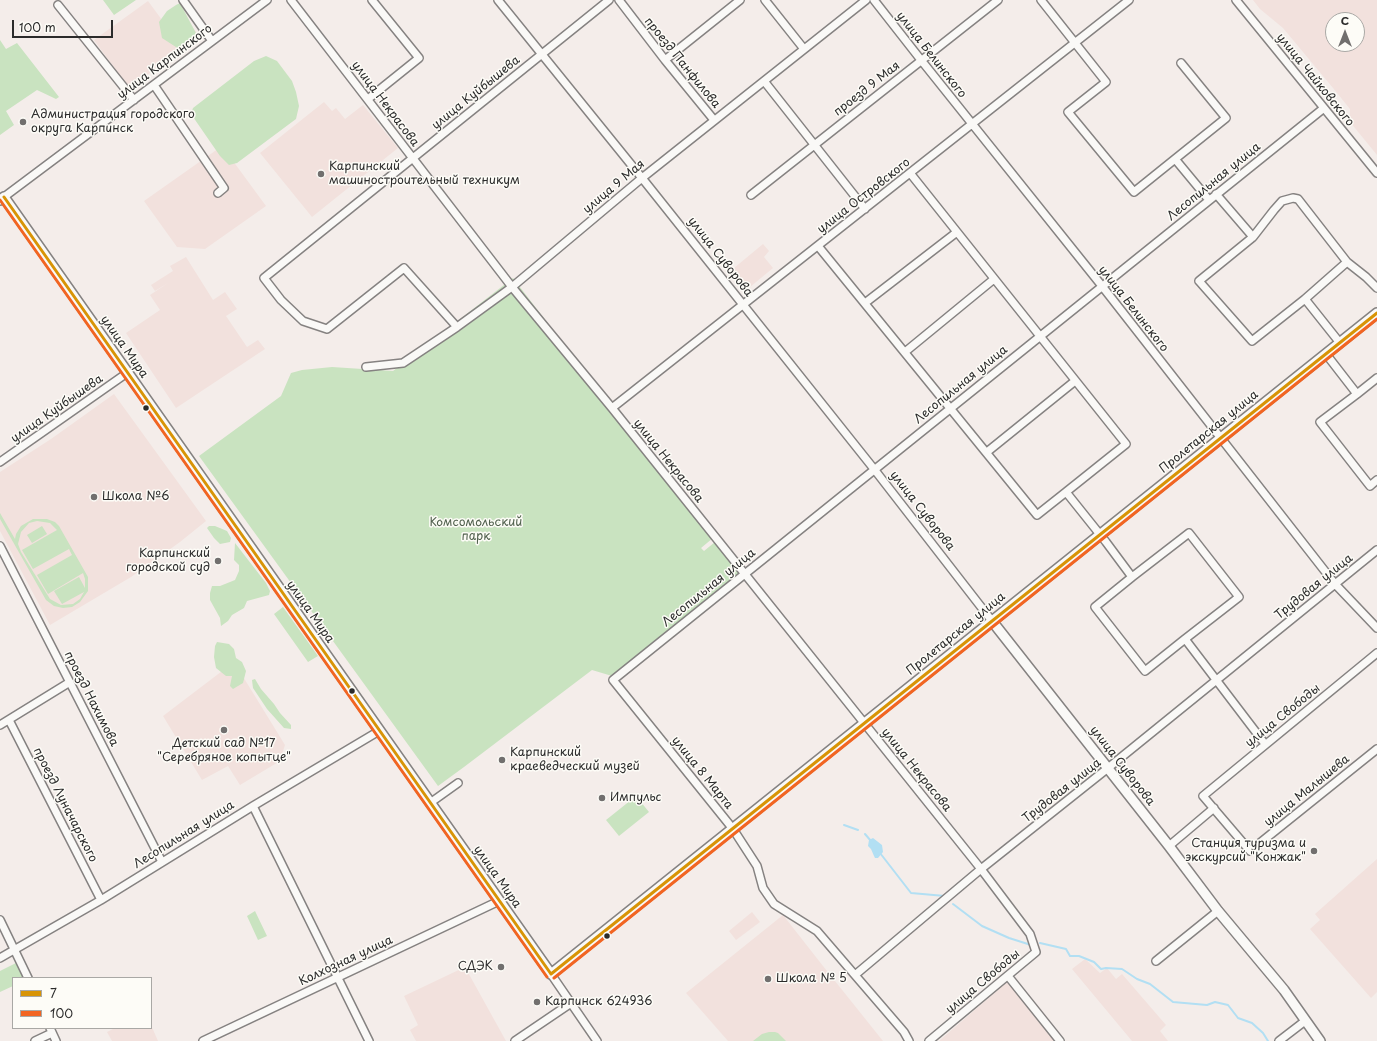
<!DOCTYPE html>
<meta charset="utf-8">
<style>
body{margin:0}
#map{position:relative;width:1377px;height:1041px;overflow:hidden;background:#f4edea;font-family:"Playpen Sans",sans-serif}
canvas{display:block}
.legend{position:absolute;left:12px;top:977px;width:140px;height:52px;box-sizing:border-box;background:#fdfcf7;border:1px solid #a9a8a5;margin:0;padding:5px 7px;list-style:none;font-size:12px;color:#2b2b2b}
.legend li{display:flex;align-items:center;gap:8px;height:20px}
.legend b{width:20px;border:1px solid #a9a8a5}
.north{position:absolute;left:1325px;top:12px;width:40px;height:40px;box-sizing:border-box;background:#fdfcf7;border:1px solid #a9a8a5;border-radius:50%;rotate:0deg;font-size:11px;font-weight:700;line-height:16px;text-align:center;color:#2b2b2b}
.north::after{content:'';display:block;margin:auto;width:14px;height:18px;background:#716f6e;clip-path:polygon(50% 0,100% 100%,50% 72%,0 100%)}
.scale{position:absolute;left:12px;top:20px;width:101px;height:18px;box-sizing:border-box;border:2px solid #2b2b2b;border-top:0;padding-left:5px;font-size:12px;line-height:14px;white-space:nowrap;color:#2b2b2b;-webkit-text-stroke:3px #fdfcf7;paint-order:stroke}
</style>
<div id="map">
<canvas width="1377" height="1041"></canvas>
<ul class="legend">
<li><b style="height:5px;background:#d89406"></b>7</li>
<li><b style="height:5px;background:#f26522"></b>100</li>
</ul>
<div class="north">С</div>
<div class="scale">100 m</div>
</div>
<script>
const ctx = document.querySelector('canvas').getContext('2d');
ctx.lineJoin = 'round';
function fillPath(path, color) { ctx.fillStyle = color; ctx.fill(path, 'evenodd'); }
const shape = rows => new Path2D(rows.map(r => 'M' + r).join(''));
function strokePath(path, color, width, dash) { ctx.strokeStyle = color; ctx.lineWidth = width; ctx.lineCap = dash ? 'butt' : 'round'; ctx.setLineDash(dash || []); ctx.stroke(path); }
function drawText(font, color, halo, rows, align = 'center') {
  ctx.font = font + ' "Playpen Sans",sans-serif'; ctx.lineWidth = 3; ctx.setLineDash([]); ctx.textBaseline = 'middle'; ctx.strokeStyle = halo; ctx.fillStyle = color; for (const [text, x, y, turn = 0] of rows) {
    ctx.save(); ctx.translate(x, y); ctx.rotate((+turn || 0) * Math.PI / 180); ctx.textAlign = isNaN(turn) ? turn : align; if (halo) ctx.strokeText(text, 0, 0); ctx.fillText(text, 0, 0); ctx.restore();
  }
}
fillPath(shape([
 [1253,0,1377,0,1377,155,1350,122,1350,109,1333,88,1283,28,1260,9],
 [1333,20,1357,20,1357,44,1333,44],
 [148,1,162,20,178,8,200,37,129,88,94,40],
 [324,102,332,111,336,108,345,119,363,105,398,148,312,217,260,153],
 [222,146,266,206,205,249,177,247,144,201],
 [763,244,769,251,764,257,773,268,744,292,728,273],
 [186,257,213,300,225,292,237,309,226,316,247,347,258,340,265,349,176,408,126,333,160,310,150,295,168,283,155,291,151,285,173,271,170,266],
 [114,394,206,521,180,542,131,577,50,625,0,531,0,472,51,439],
 [234,662,285,745,280,761,240,785,228,766,202,780,163,716],
 [1377,859,1377,992,1371,998,1310,929,1320,920,1315,914],
 [752,912,760,922,736,940,729,931],
 [783,915,823,966,883,1041,728,1041,686,993],
 [1085,959,1100,973,1107,968,1116,979,1122,974,1166,1025,1160,1031,1168,1041,1132,1041,1072,969],
 [465,967,506,1041,416,1041,410,1030,418,1025,404,996],
 [1007,982,1056,1041,939,1041],
 [151,1025,158,1041,112,1041,107,1032,115,1028,151,1028]
]), '#f2e1dd');
fillPath(shape([
 [103,0,136,0,114,15],
 [180,3,197,35,179,49,162,38,159,22,167,11,176,5],
 [0,40,6,49,17,43,59,97,56,99,37,90,6,111,14,125,0,135],
 [266,56,277,61,292,81,296,92,299,106,296,119,237,163,229,165,220,156,191,114,193,108,254,61],
 [513,278,713,538,701,548,704,551,715,542,742,576,612,676,592,670,464,767,438,786,199,456,281,396,291,373,302,370,332,367,393,371],
 [0,513,15,539,16,534,21,526,33,519,47,519,55,522,59,526,88,577,88,591,80,602,72,607,63,608,54,606,46,600,0,519],
 [37,521,50,523,57,530,22,550,33,569,69,549,72,555,37,575,48,594,83,573,85,579,85,588,79,577,54,591,62,604,84,592,80,599,73,604,61,605,50,599,21,552,18,544,21,532,29,523],
 [42,526,47,534,32,543,27,535],
 [209,526,215,526,227,531,231,538,230,542,220,544,214,538,207,528],
 [235,543,266,583,270,591,269,595,247,601,244,608,232,615,228,621,221,626,220,618,210,600,210,593,212,586,220,586,235,580,239,571,239,565,234,560],
 [283,607,318,656,308,662,274,614],
 [217,642,229,644,234,649,236,658,242,662,246,671,243,683,233,689,230,686,232,676,226,676,216,668,214,657,215,646],
 [255,679,261,689,274,704,280,713,291,725,291,729,284,728,267,709,253,688,252,680],
 [636,796,649,812,619,836,606,820],
 [255,911,267,936,258,940,247,916],
 [16,963,24,978,13,978,13,986,0,992,0,971],
 [769,1032,775,1032,778,1033,786,1041,753,1041,762,1034]
]), '#c9e3c0');
fillPath(shape([
 [873,838,882,845,883,852,878,858,875,858,874,856,871,849,868,846,869,840]
]), '#b2dff3');
strokePath(shape([
 [844,825,858,830],
 [865,834,871,841],
 [880,853,911,893,945,896],
 [953,904,982,926,1009,938,1031,945],
 [1040,943,1066,949,1070,956,1079,956,1094,962,1101,969,1106,968,1122,969,1137,979,1150,984,1173,1002,1207,1005,1215,1002,1228,1005,1238,1018,1252,1023,1263,1033,1268,1041]
]), '#b2dff3', 2);
const minor = shape([
 [183,0,212,41],
 [291,0,512,287,612,408,981,869,1030,934,1036,952,929,1041],
 [498,0,642,178,874,469,992,621],
 [619,0,665,60,714,120],
 [765,0,804,49],
 [874,0,921,60,1102,286,1335,584,1377,628],
 [1041,0,1106,82,1068,112,1134,192,1175,159,1209,200],
 [1236,0,1377,173],
 [58,5,134,100],
 [665,60,740,0],
 [764,81,865,209],
 [154,85,224,188,218,193],
 [368,99,419,58,372,0],
 [1175,159,1226,118,1181,63],
 [910,173,1126,444,1066,492],
 [1216,194,1253,237,1199,281,1252,341,1305,299,1340,343],
 [751,195,998,0],
 [4,197,267,0],
 [1253,237,1274,210,1282,201,1293,198,1298,199,1347,262,1305,299],
 [818,246,1037,515,1066,492,1106,542,1132,577,1189,533,1239,597,1185,639,1265,744],
 [1347,262,1366,277,1377,288],
 [865,303,957,232],
 [457,327,404,268,327,329,303,321,281,300,264,278,609,0],
 [905,352,994,279],
 [1326,354,1357,394,1377,378],
 [366,367,403,363,457,327,512,287,642,178,866,0],
 [1357,394,1320,422,1370,486,1377,480],
 [612,408,1129,0],
 [987,452,1075,381],
 [0,462,127,373],
 [0,546,162,862],
 [1132,577,1095,607,1145,671,1185,639],
 [1377,653,1203,796,1250,851,1377,749],
 [9,720,101,900],
 [0,725,70,682],
 [430,803,458,783],
 [253,806,369,1041],
 [1169,846,1214,808],
 [0,920,28,978],
 [0,958,101,900,253,806,379,731],
 [1156,961,1218,911],
 [551,974,597,1041],
 [855,975,981,869,1108,768,1377,550],
 [1008,976,1060,1041],
 [50,1028,56,1041],
 [35,1041,52,1033],
 [203,1041,499,901],
 [515,1041,571,1003],
 [909,1041,904,1032,817,931,774,904,763,888,757,866,733,829,613,680,1324,108],
 [1279,1041,1305,1021]
]);
const major = shape([
 [0,200,4,197,551,974,1377,313],
 [992,621,1169,846,1218,911,1284,990,1320,1041]
]);
strokePath(minor, '#858281', 10);
strokePath(major, '#858281', 12);
strokePath(minor, '#faf9f7', 7);
strokePath(major, '#faf9f7', 9);
strokePath(shape([
 [4,197,551,974],
 [551,974,1377,313]
]), '#d89406', 3);
strokePath(shape([
 [0,200,547,977],
 [554,978,1377,319]
]), '#f26522', 3);
for (const [x, y, r, color] of [
 [23,122,4,"#716f6e"],
 [321,174,4,"#716f6e"],
 [146,408,3.5,"#2b2b2b"],
 [94,497,4,"#716f6e"],
 [218,561,4,"#716f6e"],
 [352,691,3.5,"#2b2b2b"],
 [224,730,4,"#716f6e"],
 [502,760,4,"#716f6e"],
 [602,798,4,"#716f6e"],
 [1314,851,4,"#716f6e"],
 [607,936,3.5,"#2b2b2b"],
 [501,967,4,"#716f6e"],
 [768,979,4,"#716f6e"],
 [537,1002,4,"#716f6e"]
]) { const dot = new Path2D(); dot.arc(x, y, r, 0, 2 * Math.PI); ctx.fillStyle = color; ctx.fill(dot); strokePath(dot, '#fdfcf7', 1.5); }
drawText('12px', '#2b2b2b', '#fdfcf7', [
 ["улица Белинского",931,55,52],
 ["улица Карпинского",165,62,-37],
 ["проезд Панфилова",682,63,51],
 ["улица Чайковского",1315,80,51],
 ["проезд 9 Мая",867,89,-38],
 ["улица Куйбышева",476,93,-39],
 ["улица Некрасова",385,104,53],
 ["Лесопильная улица",1214,182,-39],
 ["улица 9 Мая",614,187,-40],
 ["улица Островского",864,196,-38],
 ["улица Суворова",720,257,52],
 ["улица Белинского",1133,309,52],
 ["улица Мира",124,347,55],
 ["Лесопильная улица",961,385,-39],
 ["улица Куйбышева",57,409,-35],
 ["Пролетарская улица",1209,432,-39],
 ["улица Некрасова",668,461,51],
 ["улица Суворова",922,511,52],
 ["Трудовая улица",1314,587,-39],
 ["Лесопильная улица",709,588,-39],
 ["улица Мира",310,612,55],
 ["Пролетарская улица",956,634,-39],
 ["проезд Нахимова",91,699,63],
 ["улица Свободы",1283,716,-39],
 ["улица Суворова",1122,766,52],
 ["улица Некрасова",916,770,51],
 ["улица 8 Марта",702,773,51],
 ["Трудовая улица",1062,791,-38],
 ["улица Малышева",1307,791,-39],
 ["проезд Луначарского",65,805,63],
 ["Лесопильная улица",184,835,-32],
 ["улица Мира",497,877,55],
 ["Колхозная улица",346,961,-25],
 ["улица Свободы",983,982,-40]
]);
drawText('12px', '#2b2b2b', '#fdfcf7', [
 ["Администрация городского",31,115],
 ["округа Карпинск",31,129],
 ["Карпинский",329,167],
 ["машиностроительный техникум",329,181],
 ["Школа №6",102,497],
 ["Карпинский",210,554,"right"],
 ["городской суд",210,568,"right"],
 ["Детский сад №17",224,744,"center"],
 ["\"Серебряное копытце\"",224,758,"center"],
 ["Карпинский",510,753],
 ["краеведческий музей",510,767],
 ["Импульс",610,798],
 ["Станция туризма и",1306,844,"right"],
 ["экскурсий \"Конжак\"",1306,858,"right"],
 ["СДЭК",493,967,"right"],
 ["Школа № 5",776,979],
 ["Карпинск 624936",545,1002]
], 'left');
drawText('12px', '#50604d', '#fdfcf7', [
 ["Комсомольский",476,523],
 ["парк",476,537]
]);
</script>
